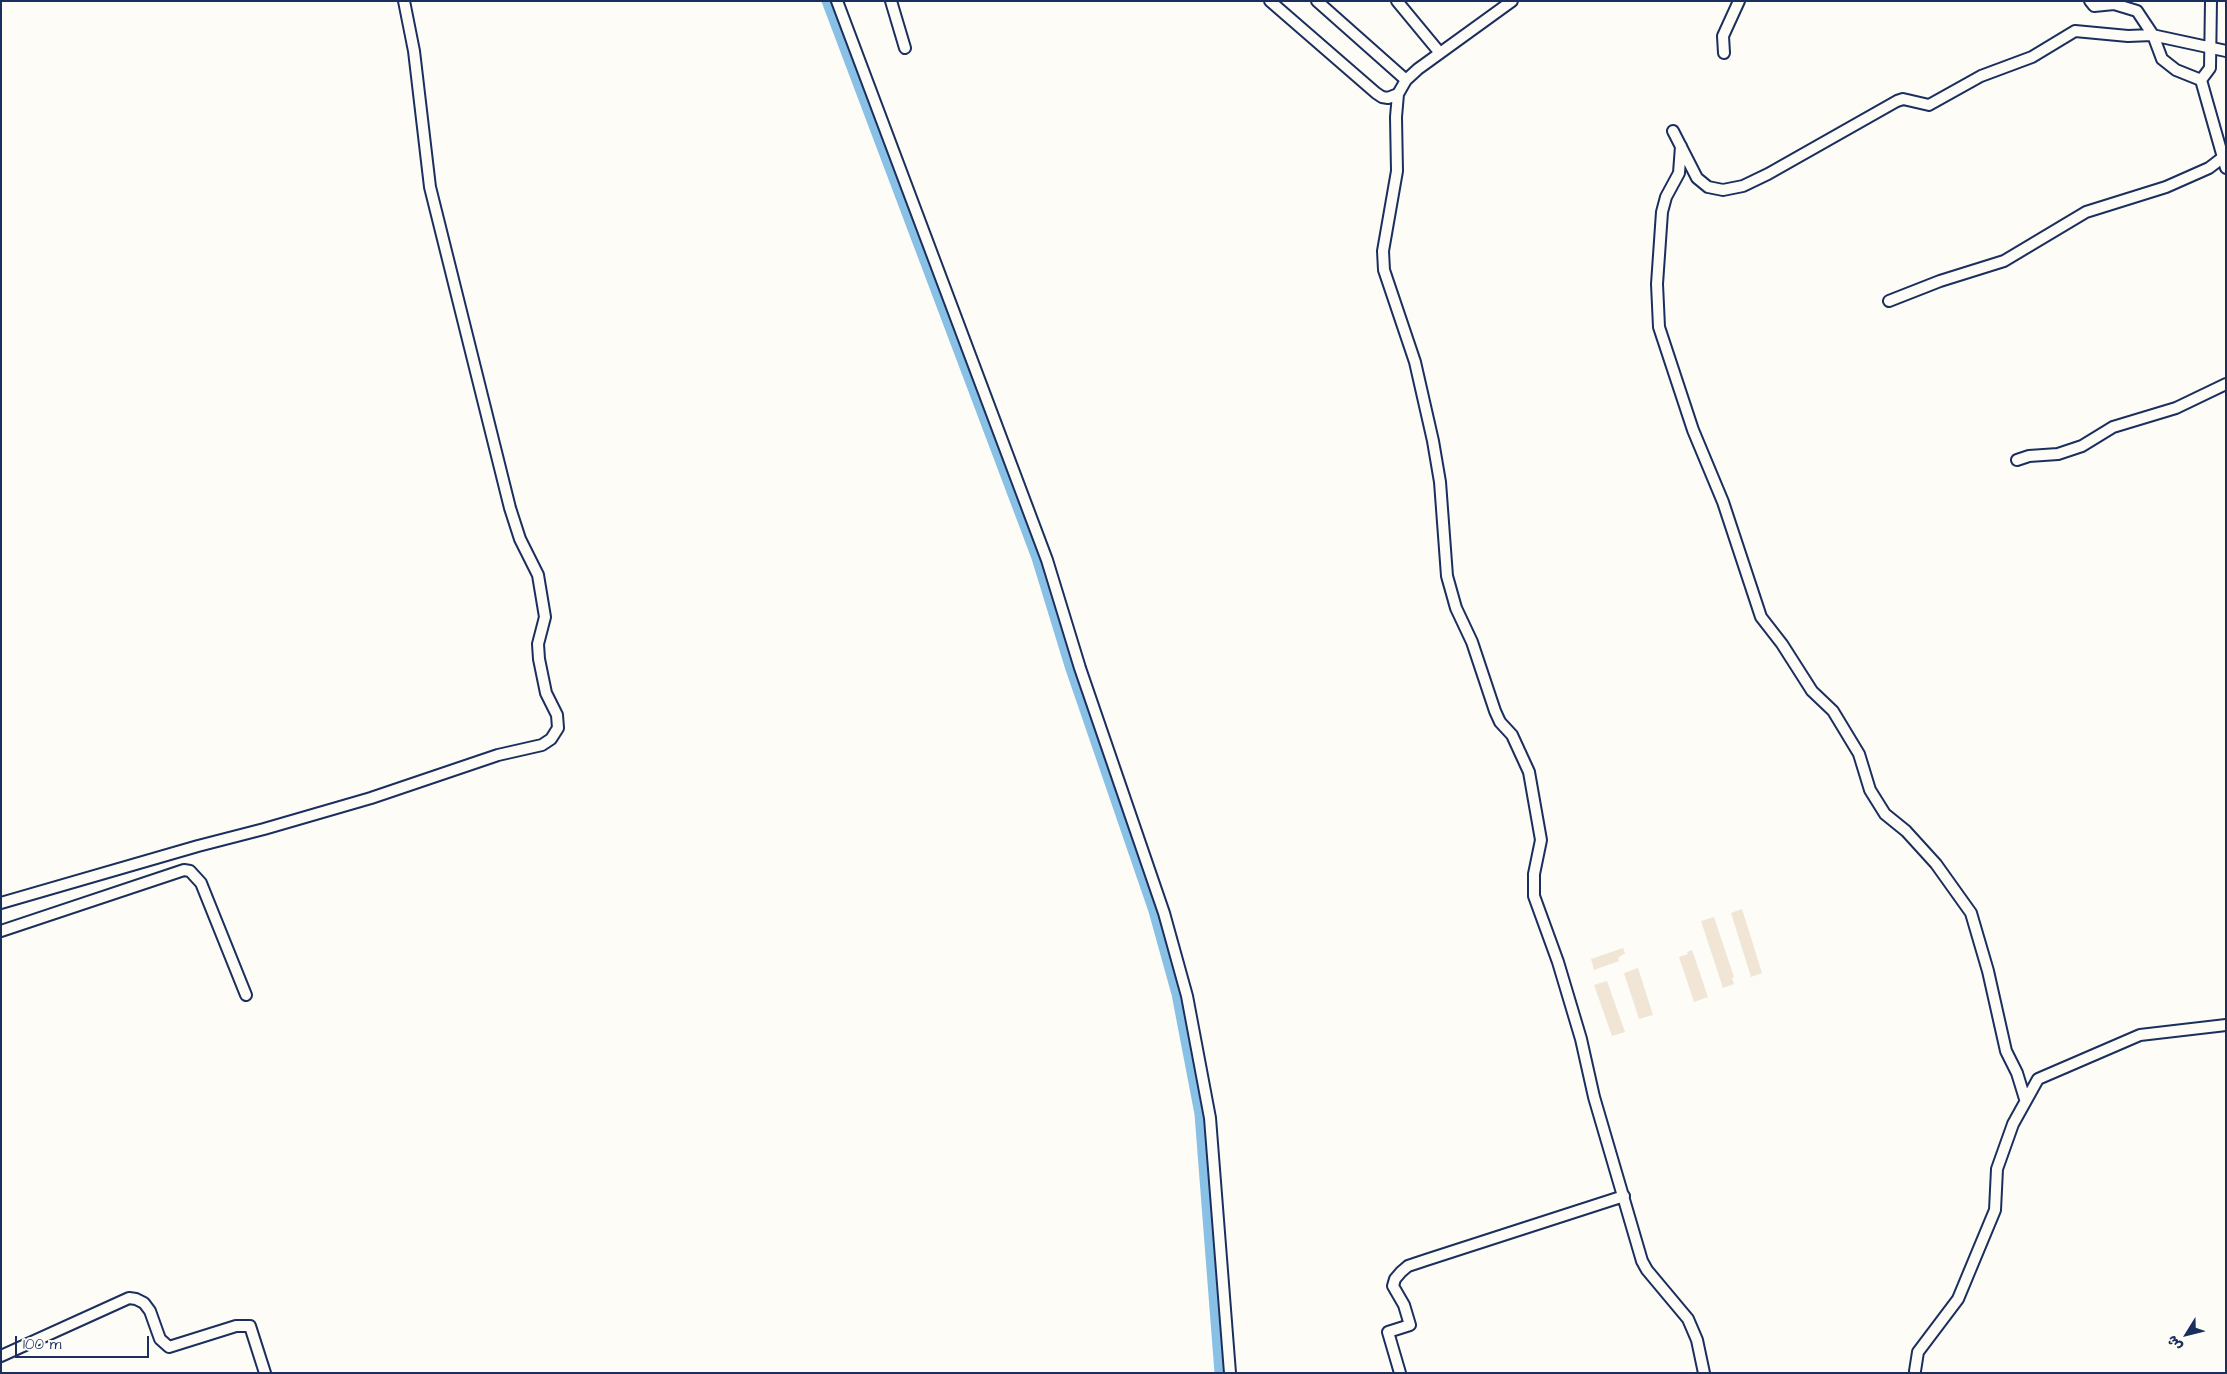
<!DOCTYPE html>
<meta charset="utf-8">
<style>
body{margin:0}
#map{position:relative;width:2227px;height:1374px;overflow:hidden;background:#fdfcf7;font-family:"Architects Daughter","Playpen Sans Arabic",sans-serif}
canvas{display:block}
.frame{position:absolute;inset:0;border:2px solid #1b2f5e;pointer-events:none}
.north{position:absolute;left:2162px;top:1309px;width:50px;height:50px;-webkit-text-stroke:4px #fdfcf7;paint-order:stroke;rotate:234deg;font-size:14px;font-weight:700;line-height:20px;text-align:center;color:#1b2f5e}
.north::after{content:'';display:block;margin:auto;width:18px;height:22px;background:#1b2f5e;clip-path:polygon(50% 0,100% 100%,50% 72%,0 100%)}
.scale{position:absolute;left:15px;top:1336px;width:134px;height:22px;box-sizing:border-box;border:2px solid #1b2f5e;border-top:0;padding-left:6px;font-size:15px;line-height:18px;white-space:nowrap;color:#1b2f5e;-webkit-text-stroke:4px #fdfcf7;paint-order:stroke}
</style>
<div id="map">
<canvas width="2227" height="1374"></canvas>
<div class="frame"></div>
<div class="north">ش</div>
<div class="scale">100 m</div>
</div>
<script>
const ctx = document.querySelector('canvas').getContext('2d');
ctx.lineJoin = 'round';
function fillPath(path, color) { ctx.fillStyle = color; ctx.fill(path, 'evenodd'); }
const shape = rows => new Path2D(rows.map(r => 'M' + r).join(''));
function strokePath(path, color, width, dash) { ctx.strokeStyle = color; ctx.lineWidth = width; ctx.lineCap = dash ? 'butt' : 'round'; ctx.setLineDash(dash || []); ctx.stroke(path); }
fillPath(shape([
 [1742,909,1762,973,1751,977,1731,913],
 [1714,917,1734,977,1732,978,1734,984,1723,988,1701,921],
 [1623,948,1625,953,1618,958,1619,961,1594,970,1591,959],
 [1692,950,1708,997,1694,1002,1679,957,1688,954,1687,952],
 [1638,968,1653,1015,1639,1019,1624,973],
 [1607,981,1625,1032,1612,1036,1594,985]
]), '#f1e5d5');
strokePath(shape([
 [826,1,1036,558,1069,666,1153,911,1176,994,1199,1114,1219,1373]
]), '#88c0e6', 9);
const minor = shape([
 [837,1,1047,560,1080,668,1164,913,1187,996,1210,1118,1230,1373],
 [891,1,905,48],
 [1270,1,1376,93,1382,97,1388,98,1398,94,1406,80,1418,69,1512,1],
 [1317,1,1406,80],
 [1397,1,1440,53],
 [2090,1,2094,6,2114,4,2137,11,2153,35,2162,59,2176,70,2201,80,2226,168],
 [1724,53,1723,36,1739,1],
 [2201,80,2210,68,2211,1],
 [1398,94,1396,117,1397,171,1383,251,1384,270,1415,362,1433,441,1440,482,1447,576,1456,608,1472,642,1495,711,1500,722,1512,735,1529,772,1541,840,1534,874,1534,896,1558,962,1581,1039,1594,1097,1642,1261,1647,1270,1688,1319,1697,1340,1704,1373],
 [1673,131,1697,178,1708,187,1723,190,1743,186,1768,174,1897,101,1903,99,1929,105,1981,76,2032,57,2075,31,2128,36,2152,35,2226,51],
 [1681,146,1679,173,1666,197,1662,212,1657,284,1659,327,1693,430,1723,502,1761,617,1782,644,1812,691,1833,711,1859,754,1870,790,1885,814,1906,831,1936,864,1971,913,1988,971,2006,1051,2017,1073,2025,1099],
 [1889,301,1940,281,2004,261,2086,212,2166,187,2209,168,2226,155],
 [2017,460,2029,456,2058,454,2082,446,2113,427,2176,408,2226,384],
 [1,903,198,846,264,829,371,798,498,755,542,745,551,739,558,728,557,715,546,693,539,659,538,644,545,617,538,575,520,539,510,508,430,187,414,51,404,1],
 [1,931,184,870,190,871,201,883,246,995],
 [1,1356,129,1298,136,1299,144,1303,150,1311,160,1339,169,1347,236,1326,250,1326,265,1373],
 [1915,1371,1918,1352,1958,1299,1995,1210,1997,1169,2013,1124,2038,1079,2140,1035,2226,1025],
 [1400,1373,1388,1332,1410,1325,1404,1305,1393,1286,1395,1279,1401,1272,1408,1266,1426,1260,1624,1196]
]);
strokePath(minor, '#1b2f5e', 14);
strokePath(minor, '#fdfcf7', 10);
</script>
